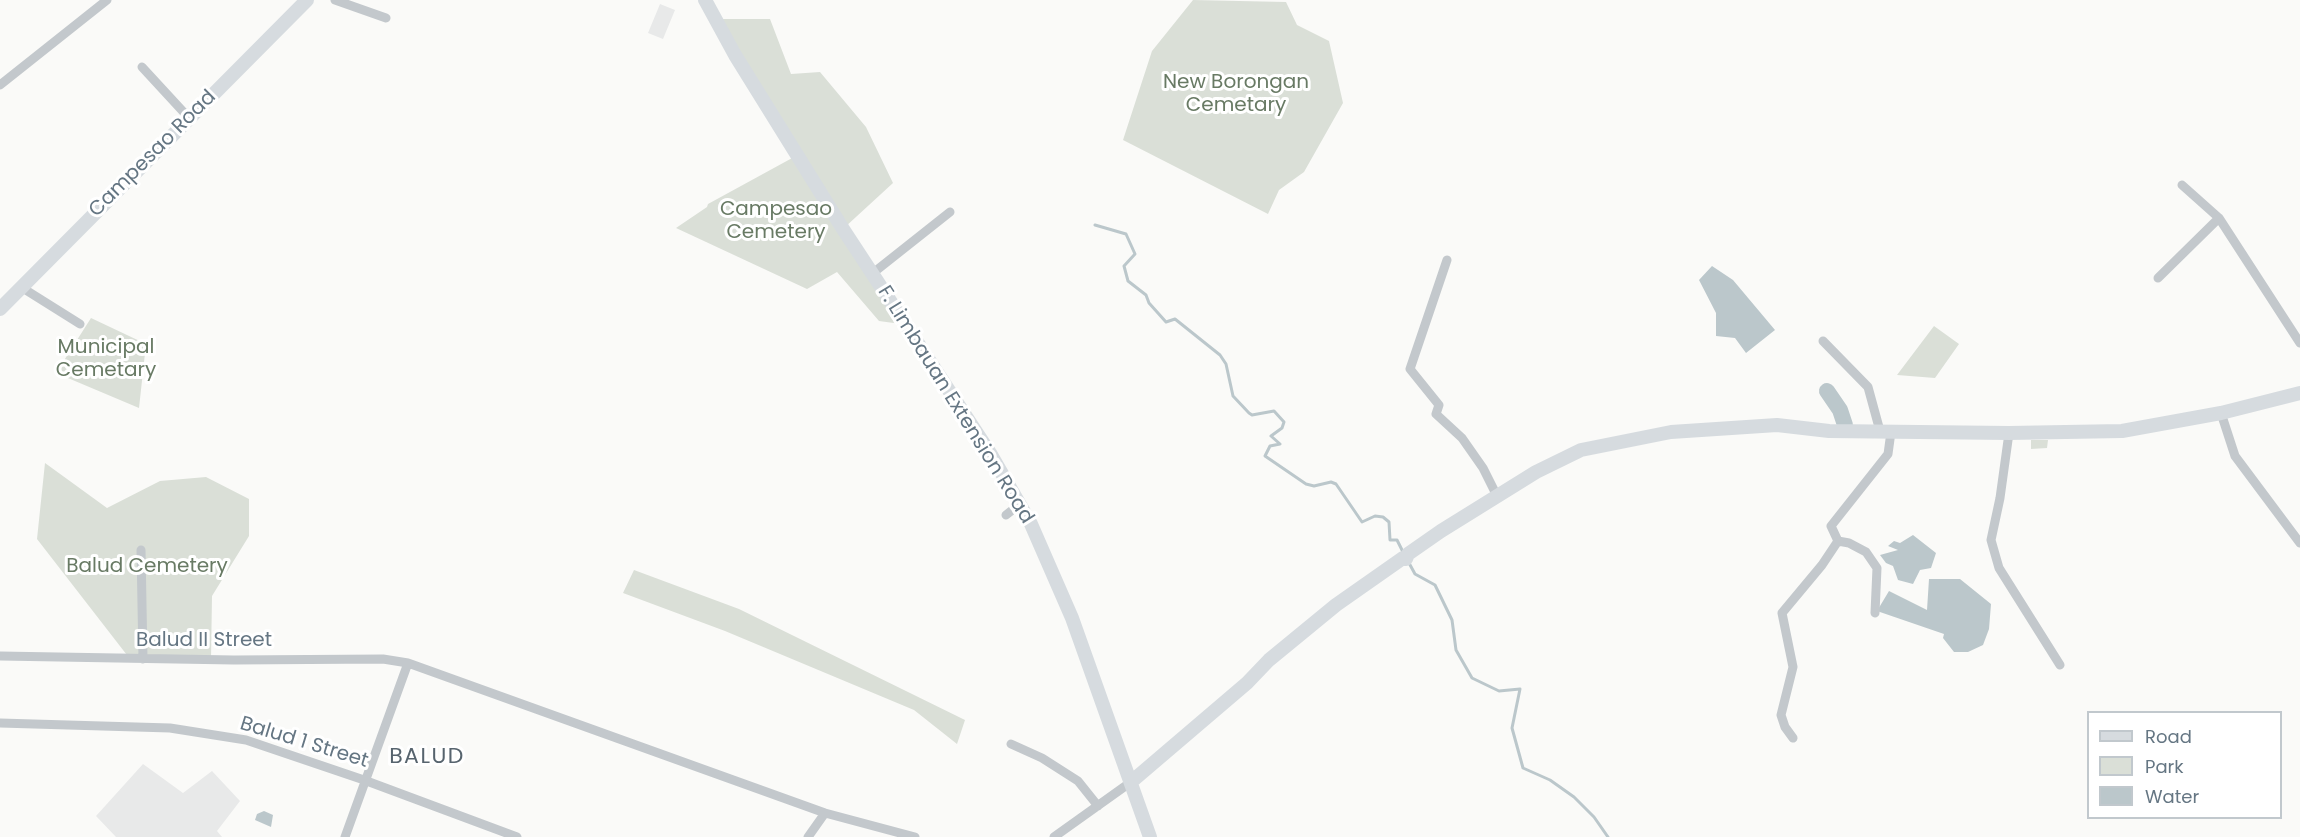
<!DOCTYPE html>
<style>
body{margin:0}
#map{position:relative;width:2300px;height:837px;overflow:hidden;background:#fafaf8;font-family:Poppins,sans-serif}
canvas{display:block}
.legend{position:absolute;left:2087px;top:711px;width:195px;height:108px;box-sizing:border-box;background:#fff;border:2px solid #c1c8cd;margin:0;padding:8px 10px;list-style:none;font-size:18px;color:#657683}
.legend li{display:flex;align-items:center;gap:12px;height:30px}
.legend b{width:30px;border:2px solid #c1c8cd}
</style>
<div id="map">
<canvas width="2300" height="837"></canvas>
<ul class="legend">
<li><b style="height:8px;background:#d6dbdf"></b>Road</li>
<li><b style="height:16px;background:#dadfd7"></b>Park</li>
<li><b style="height:16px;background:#bbc7cb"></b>Water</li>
</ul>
</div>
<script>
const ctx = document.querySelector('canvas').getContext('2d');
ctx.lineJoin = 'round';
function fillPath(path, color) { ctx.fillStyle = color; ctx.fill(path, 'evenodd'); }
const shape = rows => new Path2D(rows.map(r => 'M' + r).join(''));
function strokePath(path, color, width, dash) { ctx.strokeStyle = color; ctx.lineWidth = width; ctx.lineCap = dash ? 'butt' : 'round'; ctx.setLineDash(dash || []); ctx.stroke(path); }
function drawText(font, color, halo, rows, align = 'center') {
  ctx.font = font + ' Poppins,sans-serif'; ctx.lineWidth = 6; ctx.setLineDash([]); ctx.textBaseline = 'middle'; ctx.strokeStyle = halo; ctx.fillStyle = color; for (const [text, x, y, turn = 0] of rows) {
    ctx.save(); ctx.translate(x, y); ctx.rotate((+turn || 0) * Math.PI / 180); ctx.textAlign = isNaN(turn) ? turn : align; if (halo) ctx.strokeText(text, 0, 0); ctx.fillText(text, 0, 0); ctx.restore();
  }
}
fillPath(shape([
 [660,4,675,10,663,39,648,33],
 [143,764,183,793,212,771,240,801,217,831,222,837,116,837,96,816]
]), '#e8e9e9');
fillPath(shape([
 [1193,0,1286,2,1297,25,1329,41,1343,103,1304,172,1279,190,1268,214,1123,140,1152,51],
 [715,19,770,19,791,74,820,72,866,127,893,183,844,228],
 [794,157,901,324,879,321,837,272,807,289,676,228,707,207,708,204],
 [91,318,146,344,139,408,56,373],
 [1934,326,1959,344,1935,378,1897,375],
 [2031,440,2048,440,2047,448,2031,449],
 [45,463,107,508,160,481,206,477,249,499,249,536,212,596,211,659,130,659,37,539],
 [634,570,739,609,965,720,957,744,914,710,725,631,623,593]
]), '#dadfd7');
fillPath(shape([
 [1712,266,1733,280,1775,330,1746,353,1735,338,1716,336,1716,313,1699,280],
 [1913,535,1936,553,1931,568,1920,570,1913,584,1898,580,1893,566,1886,563,1880,555,1898,550,1888,546,1894,541,1900,543],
 [1929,579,1960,579,1991,604,1989,629,1983,645,1968,652,1954,652,1943,638,1944,634,1877,611,1889,591,1927,610],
 [264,811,273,815,271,827,255,820,257,814]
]), '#bbc7cb');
strokePath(shape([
 [1095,225,1126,234,1135,254,1124,266,1128,281,1146,295,1149,303,1166,322,1175,319,1220,355,1226,364,1233,396,1249,413,1252,415,1274,411,1284,422,1282,428,1271,436,1280,444,1270,446,1265,456,1306,484,1314,486,1331,482,1336,484,1362,522,1375,516,1383,517,1389,522,1390,540,1397,540,1404,554],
 [1409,563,1415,574,1435,585,1452,620,1456,650,1472,678,1499,691,1520,689,1512,728,1523,768,1550,780,1574,797,1594,817,1608,837]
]), '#bbc7cb', 3);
strokePath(shape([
 [1827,391,1840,410,1845,425]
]), '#bbc7cb', 16);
strokePath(shape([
 [335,0,386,18],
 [142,67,189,118],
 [0,85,107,0],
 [2182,185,2219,218,2300,343],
 [1447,260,1410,369,1439,405,1436,414,1462,438,1483,468,1497,496],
 [873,273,950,212],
 [2158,278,2219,218],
 [21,287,80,324],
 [1823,341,1868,387,1880,431],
 [2221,413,2235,456,2300,543],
 [2009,433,2000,498,1991,540,1999,568,2060,665],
 [1006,515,1020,504],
 [141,550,143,659],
 [1875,613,1877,568,1866,552,1849,543,1838,541,1831,526,1888,454,1891,432],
 [0,656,234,660,383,659,408,663,825,813,915,837],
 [0,723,170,728,246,740,364,780,517,837],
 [1793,738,1785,727,1781,715,1793,667,1782,613,1822,565,1838,541],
 [1011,744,1042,758,1078,781,1098,806],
 [345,837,408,663],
 [808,837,825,813],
 [1054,837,1131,782]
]), '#c3c8cc', 9);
strokePath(shape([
 [705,0,735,55,843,229,990,453,1031,524,1072,618,1150,837],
 [0,309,307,0],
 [1131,782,1247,683,1269,660,1336,605,1403,558,1406,559,1408,554,1441,531,1536,472,1581,450,1671,432,1777,425,1829,431,2009,433,2122,431,2221,413,2300,393]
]), '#d6dbdf', 14);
drawText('20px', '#687a64', '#fff', [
 ["New Borongan",1236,83],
 ["Cemetary",1236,106],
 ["Campesao",776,210],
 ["Cemetery",776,233],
 ["Municipal",106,348],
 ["Cemetary",106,371],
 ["Balud Cemetery",147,567]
]);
drawText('20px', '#657683', '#fff', [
 ["Campesao Road",153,154,-45],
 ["F. Limbauan Extension Road",955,405,58],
 ["Balud II Street",204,641],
 ["Balud 1 Street",304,743,17]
]);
ctx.letterSpacing = '1.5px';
drawText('22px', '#57646e', '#fff', [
 ["BALUD",427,757]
]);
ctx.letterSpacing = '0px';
</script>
